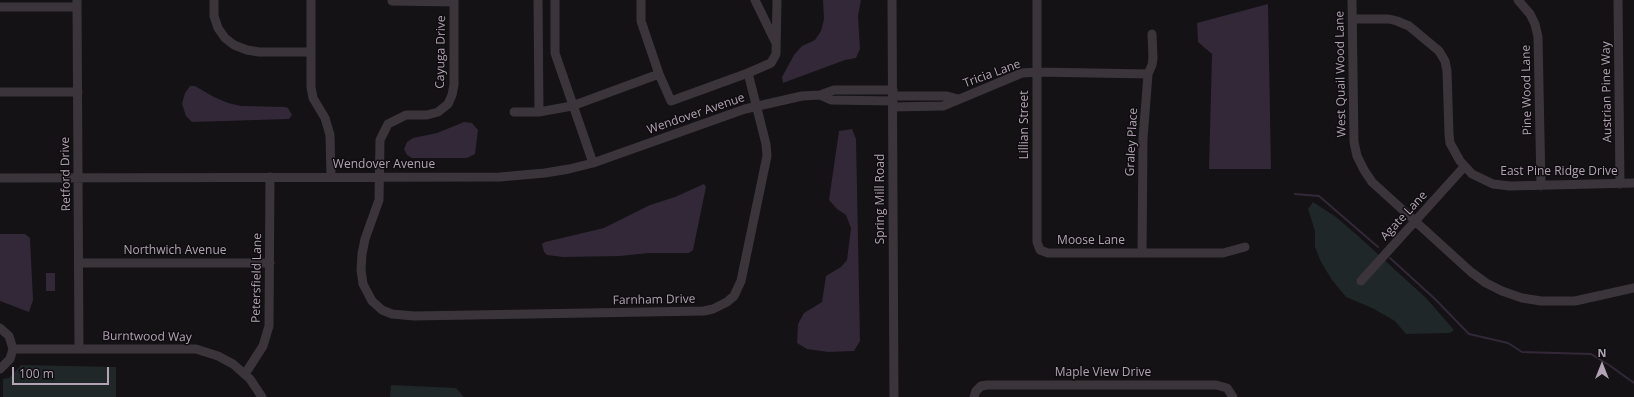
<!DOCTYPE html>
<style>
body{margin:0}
#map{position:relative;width:1634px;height:397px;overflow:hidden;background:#141214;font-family:"Open Sans",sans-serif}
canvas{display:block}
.north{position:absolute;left:1582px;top:345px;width:40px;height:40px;-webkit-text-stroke:3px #0f0d0f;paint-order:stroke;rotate:0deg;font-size:11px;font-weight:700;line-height:16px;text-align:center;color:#b2a3b5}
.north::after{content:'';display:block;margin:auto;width:14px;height:18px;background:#b2a3b5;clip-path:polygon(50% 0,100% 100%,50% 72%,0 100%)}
.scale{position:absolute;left:12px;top:367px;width:97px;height:18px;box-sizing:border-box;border:2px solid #b2a3b5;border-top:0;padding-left:5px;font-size:12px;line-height:14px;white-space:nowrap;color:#b2a3b5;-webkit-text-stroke:3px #0f0d0f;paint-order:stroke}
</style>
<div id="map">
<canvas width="1634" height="397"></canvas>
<div class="north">N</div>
<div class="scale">100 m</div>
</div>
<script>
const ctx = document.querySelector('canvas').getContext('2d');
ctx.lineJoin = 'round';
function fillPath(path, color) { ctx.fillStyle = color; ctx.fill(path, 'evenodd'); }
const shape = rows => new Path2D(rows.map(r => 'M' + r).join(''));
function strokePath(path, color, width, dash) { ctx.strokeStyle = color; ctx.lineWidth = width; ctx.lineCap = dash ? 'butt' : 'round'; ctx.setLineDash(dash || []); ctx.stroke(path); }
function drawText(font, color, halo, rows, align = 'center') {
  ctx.font = font + ' "Open Sans",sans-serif'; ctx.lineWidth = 3; ctx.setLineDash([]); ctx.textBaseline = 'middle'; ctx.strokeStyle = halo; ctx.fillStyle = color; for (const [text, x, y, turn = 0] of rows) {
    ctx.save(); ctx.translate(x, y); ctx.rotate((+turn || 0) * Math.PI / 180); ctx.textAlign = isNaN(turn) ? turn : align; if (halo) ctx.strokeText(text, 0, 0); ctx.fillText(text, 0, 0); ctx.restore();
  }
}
fillPath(shape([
 [1313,202,1336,217,1357,235,1426,298,1454,330,1450,333,1406,334,1395,321,1372,308,1346,297,1332,280,1321,262,1315,247,1315,231,1308,209],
 [21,365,116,367,116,397,3,397,3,379,9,378],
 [391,385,456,388,464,397,390,397]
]), '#202729');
fillPath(shape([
 [823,0,861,0,858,16,860,49,856,58,845,60,783,83,782,77,794,55,802,46,815,40,821,31,824,19],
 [1268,4,1271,169,1209,169,1212,54,1198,42,1197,23],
 [190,86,195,86,214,97,228,103,241,106,285,107,288,108,292,115,289,119,192,122,186,116,182,104,185,93],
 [464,122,472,123,478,130,475,154,467,158,412,158,407,155,404,149,407,142,413,138,437,133],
 [852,129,856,139,860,341,854,351,828,352,807,349,797,343,798,324,804,313,822,302,826,276,841,267,847,260,851,228,846,215,837,209,829,200,839,131],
 [704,184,706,187,693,250,689,253,649,253,620,256,563,257,547,255,544,252,542,244,545,242,604,228,650,205,675,197],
 [0,234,25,234,30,238,33,300,29,312,0,301],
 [46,273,55,273,55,291,46,291]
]), '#322838');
strokePath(shape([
 [1295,194,1319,196,1378,247],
 [1390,258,1435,299,1469,334,1508,343,1522,352,1591,354,1609,365,1634,383]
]), '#322838', 2);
strokePath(shape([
 [77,0,79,349],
 [214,0,214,16,218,28,225,38,234,45,247,50,259,52,311,52],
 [311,0,311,87,313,98,325,118,330,135,331,177],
 [454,0,454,85,452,95,448,104,438,112,427,115,406,115,388,124,380,140,379,200,365,239,362,254,361,270,363,284,372,301,382,310,392,314,414,316,704,311,713,309,727,302,734,296,741,281,767,156,766,144,748,73],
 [538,0,539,112],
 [555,0,555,53,593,163],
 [641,0,641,21,659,74,671,101,748,73,771,63,776,54,777,0],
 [755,0,775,41],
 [892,0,894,397],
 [1037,0,1037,242,1040,250,1048,253,1223,253,1245,247],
 [1352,0,1354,142,1357,156,1364,170,1372,182,1471,272,1486,283,1502,291,1522,298,1541,301,1575,301,1634,288],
 [1518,0,1530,14,1535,24,1538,37,1541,186],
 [1618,0,1620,184],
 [392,1,454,2],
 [0,7,77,7],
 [1353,19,1389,19,1397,21,1409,26,1439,51,1445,61,1447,71,1449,134,1450,143,1460,161,1472,174,1493,184,1510,186,1634,183],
 [0,92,78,92],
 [820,95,834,90,893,90],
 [893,96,947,96,958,99],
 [893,107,943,106,1022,73,1037,72,1148,74],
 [514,112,539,112,572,106,659,74],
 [0,178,500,177,545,173,569,169,593,163,745,109,802,96,820,95,831,100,893,101],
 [1142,253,1143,139,1148,74,1152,65,1153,58,1152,34],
 [79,263,270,263],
 [1361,281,1464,167],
 [0,328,9,336,13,349,10,359,0,369],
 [13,349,196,349,218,356,233,364,250,379,262,397],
 [245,374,263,346,269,326,270,177],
 [974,397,976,391,981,386,987,385,1216,385,1227,388,1233,397]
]), '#3b353b', 9);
drawText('12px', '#b2a3b5', '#0f0d0f', [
 ["Cayuga Drive",441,52,-89],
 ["Tricia Lane",992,74,-20],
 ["West Quail Wood Lane",1341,74,-91],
 ["Pine Wood Lane",1527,90,-91],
 ["Austrian Pine Way",1607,92,-91],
 ["Wendover Avenue",696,114,-19],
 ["Lillian Street",1025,125,-90],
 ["Graley Place",1132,142,-87],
 ["Wendover Avenue",384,165],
 ["East Pine Ridge Drive",1559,172],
 ["Retford Drive",66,174,-91],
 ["Spring Mill Road",881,199,-90],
 ["Agate Lane",1404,216,-47],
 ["Moose Lane",1091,241],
 ["Northwich Avenue",175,251],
 ["Petersfield Lane",257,278,-89],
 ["Farnham Drive",654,300,-1],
 ["Burntwood Way",147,337,1],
 ["Maple View Drive",1103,373]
]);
</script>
